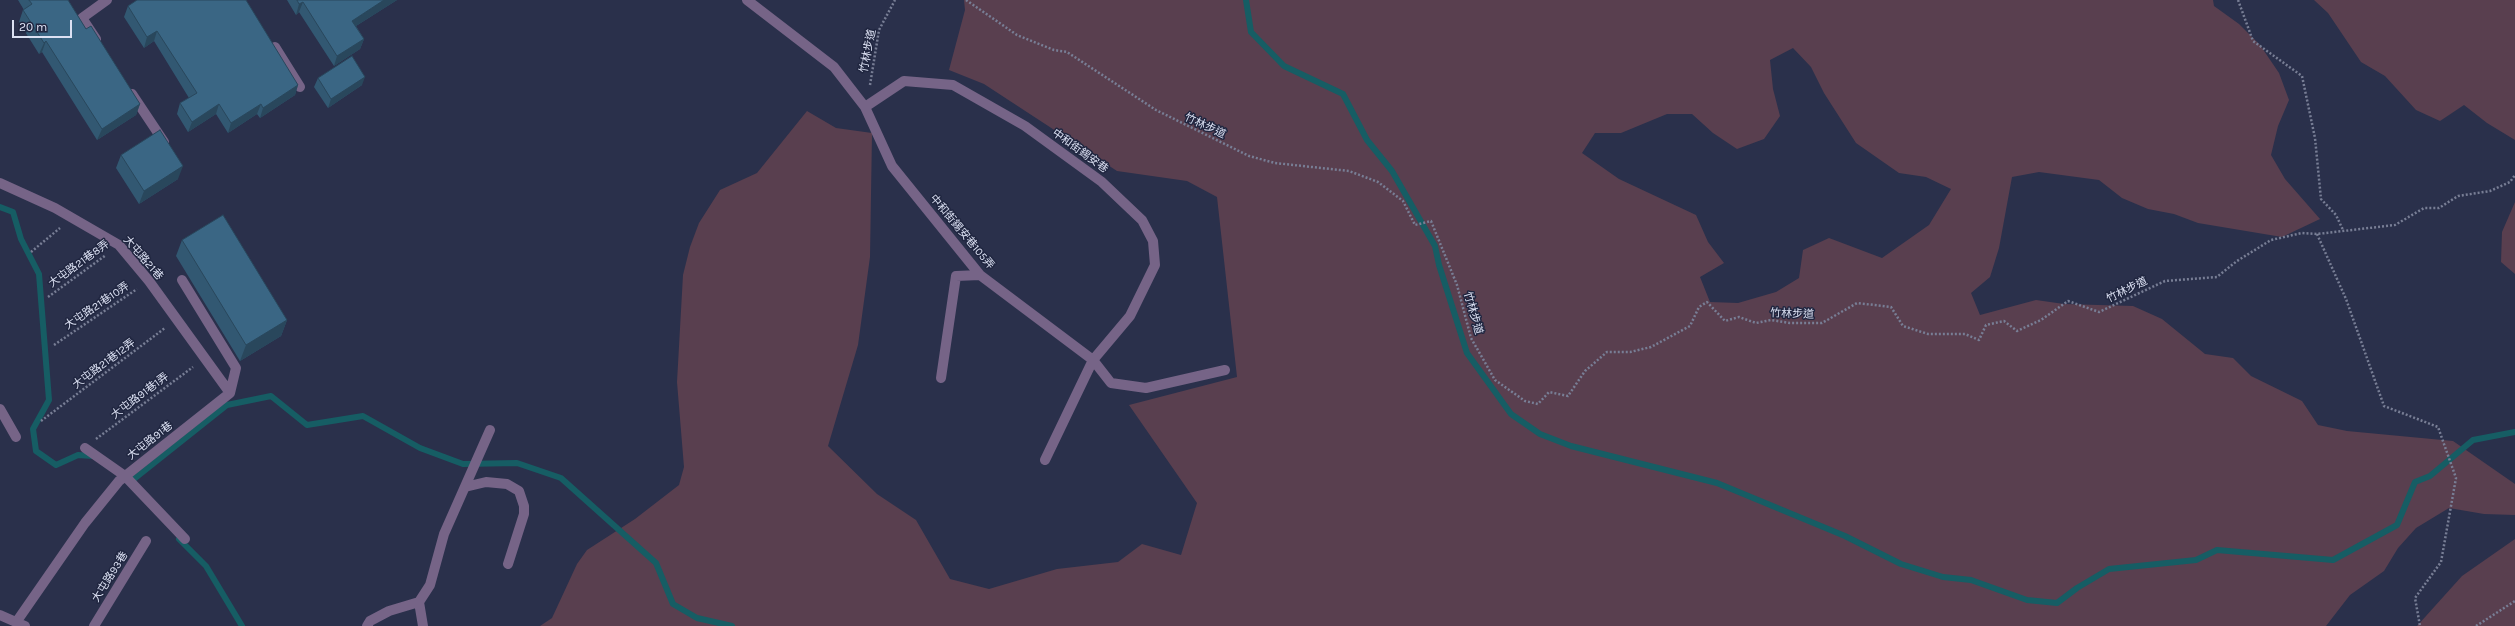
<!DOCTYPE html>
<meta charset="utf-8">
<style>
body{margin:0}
#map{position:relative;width:2515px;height:626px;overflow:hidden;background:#2a304b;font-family:Karla,sans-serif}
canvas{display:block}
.scale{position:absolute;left:12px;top:20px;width:60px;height:18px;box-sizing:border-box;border:2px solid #dce1f3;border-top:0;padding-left:5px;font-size:12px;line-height:14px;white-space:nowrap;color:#dce1f3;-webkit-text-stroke:3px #202640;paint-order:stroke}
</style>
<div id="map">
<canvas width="2515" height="626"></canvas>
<div class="scale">20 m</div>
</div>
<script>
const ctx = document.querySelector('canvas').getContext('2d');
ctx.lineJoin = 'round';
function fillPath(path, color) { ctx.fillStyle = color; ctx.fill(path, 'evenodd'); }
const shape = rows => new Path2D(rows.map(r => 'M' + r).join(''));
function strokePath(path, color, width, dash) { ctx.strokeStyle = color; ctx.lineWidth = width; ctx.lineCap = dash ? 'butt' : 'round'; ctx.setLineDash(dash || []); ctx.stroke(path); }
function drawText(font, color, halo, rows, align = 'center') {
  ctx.font = font + ' Karla,"Noto Sans TC",sans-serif'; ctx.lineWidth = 3; ctx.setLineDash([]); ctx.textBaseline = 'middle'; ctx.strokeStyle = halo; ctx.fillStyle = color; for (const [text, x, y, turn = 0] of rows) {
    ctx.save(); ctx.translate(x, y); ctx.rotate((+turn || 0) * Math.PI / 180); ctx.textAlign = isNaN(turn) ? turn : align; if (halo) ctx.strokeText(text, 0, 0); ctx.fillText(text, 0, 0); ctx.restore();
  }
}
fillPath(shape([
 [964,0,2213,0,2214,6,2239,24,2260,45,2279,73,2289,100,2278,126,2271,155,2285,179,2320,219,2282,237,2198,223,2174,214,2148,209,2122,198,2099,180,2039,172,2012,177,1999,248,1990,277,1971,293,1980,315,2036,300,2064,304,2133,306,2162,319,2205,354,2233,358,2251,376,2302,401,2318,425,2347,431,2453,441,2515,484,2515,515,2484,514,2449,508,2416,528,2398,548,2384,571,2350,595,2326,626,540,626,552,618,577,564,587,550,635,519,679,485,684,467,677,382,683,275,690,247,699,223,720,190,757,173,807,111,836,128,872,133,870,257,858,345,828,446,877,494,916,520,950,579,989,589,1057,569,1118,562,1142,544,1181,555,1197,503,1129,405,1237,377,1217,197,1187,181,1117,171,984,84,949,70,965,10],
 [1793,48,1811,67,1824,93,1856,143,1899,173,1926,177,1951,189,1929,225,1882,258,1829,238,1803,250,1799,278,1776,292,1738,303,1710,302,1700,277,1724,263,1708,242,1696,215,1619,179,1582,153,1595,133,1621,133,1667,114,1692,114,1713,133,1737,149,1764,139,1780,116,1773,89,1770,60],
 [2314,0,2515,0,2515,140,2487,123,2464,105,2440,121,2416,110,2385,76,2361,62,2328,13],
 [2515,202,2515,274,2501,262,2502,232],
 [2515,539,2515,626,2417,626,2462,576]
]), '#593f4f');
strokePath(shape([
 [1246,0,1251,32,1284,66,1343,94,1367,140,1392,171,1435,246,1439,265,1467,353,1511,414,1540,434,1571,446,1717,483,1845,536,1901,564,1943,577,1971,580,2027,600,2057,603,2077,588,2109,569,2196,560,2217,550,2333,560,2397,525,2415,482,2430,476,2473,440,2515,432],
 [0,207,13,212,21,239,39,274,49,400,33,429,36,451,56,465,78,455,93,456],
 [129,483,227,405,271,396,307,425,363,416,420,448,463,464,517,463,561,478,656,563,673,604,697,618,732,626],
 [179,539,206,566,242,626]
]), '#165d64', 6);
strokePath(shape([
 [966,0,1017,35,1054,50,1067,52,1156,110,1249,156,1275,163,1349,171,1378,182,1403,201,1415,225,1431,221,1457,285,1471,338,1495,380,1525,401,1538,404,1549,392,1568,396,1585,371,1607,352,1630,352,1651,347,1690,326,1699,307,1707,302,1725,321,1739,317,1756,323,1771,320,1790,323,1822,323,1857,303,1891,307,1903,326,1928,334,1965,334,1979,340,1986,325,2004,321,2017,331,2041,320,2068,301,2099,312,2165,281,2217,277,2237,261,2271,240,2302,233,2317,234,2395,225,2424,208,2439,208,2458,196,2490,191,2510,182,2515,175],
 [2238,0,2253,41,2302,76,2315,138,2321,199,2336,215,2343,230],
 [870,85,879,30,895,0],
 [2317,234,2346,299,2384,406,2438,427,2456,478,2441,562,2415,598,2420,626],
 [31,252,60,228],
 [48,297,106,255],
 [54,345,137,289],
 [41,421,165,328],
 [96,439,193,367],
 [2476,626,2515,601]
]), '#787e95', 2.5, [2, 2]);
strokePath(shape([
 [747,0,834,67,865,107,904,81,953,85,1025,126,1102,182,1142,220,1153,241,1155,265,1130,316,1093,360,1111,383,1146,388,1225,370],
 [96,39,82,18,107,0],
 [275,47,300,87],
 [132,94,164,142],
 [865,107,892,166,980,275,1093,360,1045,460],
 [0,183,55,208,119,245,149,281,230,393],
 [941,378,956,276,980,275],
 [0,409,16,437],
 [85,448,125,476,185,539],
 [465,487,486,482,507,484,519,491,524,506,524,514,508,564],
 [419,602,430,585,444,534,490,430],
 [0,615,25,626],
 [17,621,85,523,119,481,230,393,236,368,182,280],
 [94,626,146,541],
 [367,626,370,621,389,611,419,602,423,626]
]), '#766487', 10);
fillPath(shape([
 [18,0,68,0,86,29,140,104,136,115,97,140,42,52,39,54,19,22,23,10,24,10],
 [287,0,397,0,356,26,364,39,360,49,334,66,299,12,296,15],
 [128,6,298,85,295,95,260,118,257,114,228,133,216,114,188,132,177,114,180,103,189,98,154,41,144,48,124,17],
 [318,78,362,85,328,108,314,87],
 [121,155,178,179,139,204,116,168],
 [182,240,287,320,281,336,240,361,176,256]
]), '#325872');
fillPath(shape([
 [384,0,397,0,348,31,352,21],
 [303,2,299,12,296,15,299,4],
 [157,31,154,41,144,48,147,37],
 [364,39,360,49,334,66,337,56],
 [46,41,42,52,39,54,44,43],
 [365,77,362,85,328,108,331,99],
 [298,85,295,95,260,118,263,108],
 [140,104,136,115,97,140,102,129],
 [219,104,216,114,188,132,192,122],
 [261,104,257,114,228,133,231,123],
 [183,166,178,179,139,204,144,191],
 [287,320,281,336,240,361,246,345]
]), '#29475c');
const building = shape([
 [29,0,68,0,86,29,91,26,140,104,102,129,46,41,44,43,23,10,32,4,29,0],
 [137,0,246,0,298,85,263,108,261,104,231,123,219,104,192,122,180,103,197,93,157,31,147,37,128,6,137,0],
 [297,0,384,0,352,21,364,39,337,56,303,2,299,4,297,0],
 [352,56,365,77,331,99,318,78,352,56],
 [160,130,183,166,144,191,121,155,160,130],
 [223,215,287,320,246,345,182,240,223,215]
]);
fillPath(building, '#3a6684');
strokePath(building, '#29475c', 1);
drawText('11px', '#dce1f3', '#202640', [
 ["竹林步道",868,51,-79],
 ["竹林步道",1205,126,25],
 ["中和街錫安巷",1080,151,36],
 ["中和街錫安巷105弄",962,232,50],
 ["大屯路21巷",143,258,49],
 ["大屯路21巷8弄",79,264,-36],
 ["竹林步道",2127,290,-26],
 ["大屯路21巷10弄",97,306,-34],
 ["竹林步道",1473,313,74],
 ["竹林步道",1792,314,2],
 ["大屯路21巷12弄",104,364,-37],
 ["大屯路91巷1弄",140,396,-37],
 ["大屯路91巷",150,441,-38],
 ["大屯路93巷",110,577,-58]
]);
</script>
